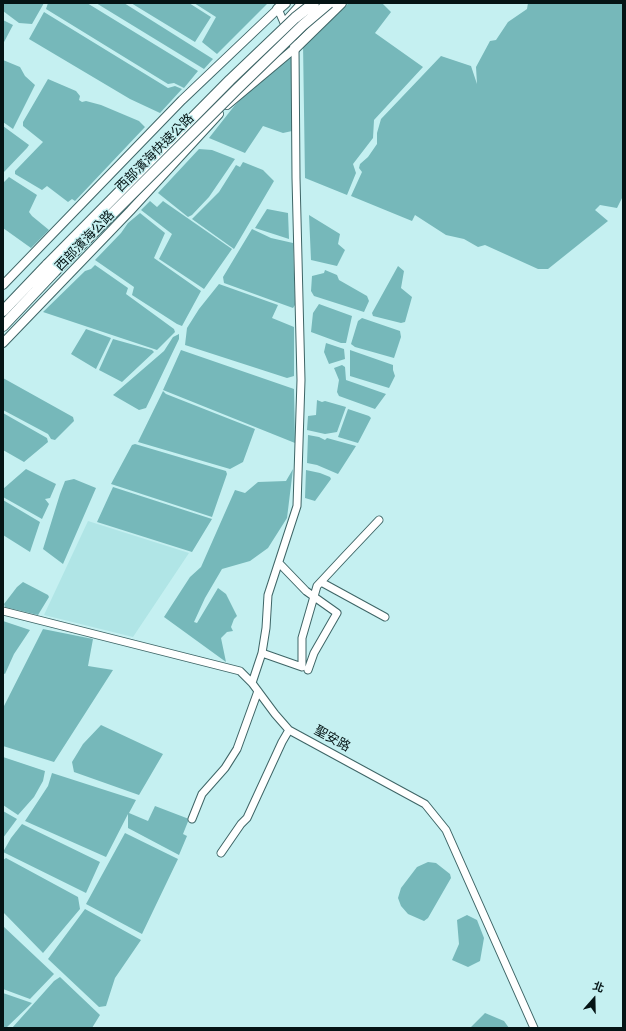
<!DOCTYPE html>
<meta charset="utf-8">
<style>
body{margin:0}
#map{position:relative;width:626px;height:1031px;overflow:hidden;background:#c5f0f1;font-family:"Fira Sans","Noto Sans TC",sans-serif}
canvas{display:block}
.frame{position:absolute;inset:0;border:4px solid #051415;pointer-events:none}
.north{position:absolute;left:574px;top:979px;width:40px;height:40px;-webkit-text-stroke:3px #c5f0f1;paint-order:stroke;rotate:20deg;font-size:11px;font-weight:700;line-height:16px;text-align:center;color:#051415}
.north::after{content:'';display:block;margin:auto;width:14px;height:18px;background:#051415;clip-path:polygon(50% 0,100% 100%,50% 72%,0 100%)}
</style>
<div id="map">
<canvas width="626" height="1031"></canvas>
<div class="frame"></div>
<div class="north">北</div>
</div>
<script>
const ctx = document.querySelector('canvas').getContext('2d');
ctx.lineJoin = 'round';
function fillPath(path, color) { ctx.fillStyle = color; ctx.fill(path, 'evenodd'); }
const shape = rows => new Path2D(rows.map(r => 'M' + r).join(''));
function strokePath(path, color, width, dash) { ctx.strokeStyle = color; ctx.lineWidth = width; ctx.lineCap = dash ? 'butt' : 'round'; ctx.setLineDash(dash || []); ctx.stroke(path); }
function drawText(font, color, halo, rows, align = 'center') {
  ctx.font = font + ' "Fira Sans","Noto Sans TC",sans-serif'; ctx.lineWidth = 3; ctx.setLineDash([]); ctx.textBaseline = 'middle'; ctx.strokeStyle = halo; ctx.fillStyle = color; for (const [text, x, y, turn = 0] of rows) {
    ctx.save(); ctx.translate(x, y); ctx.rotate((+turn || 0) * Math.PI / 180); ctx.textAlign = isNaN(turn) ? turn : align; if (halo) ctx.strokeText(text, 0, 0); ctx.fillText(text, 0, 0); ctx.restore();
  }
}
fillPath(shape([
 [88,521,189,553,133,637,44,615]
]), '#b0e5e6');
fillPath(shape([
 [3,3,44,3,32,24,19,23,3,11],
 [48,3,87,3,198,71,184,88,174,83,168,84,46,9],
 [96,3,124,3,213,59,204,69],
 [131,3,189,3,211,17,195,42],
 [194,3,268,3,217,54,202,42,216,17],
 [349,3,382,3,391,12,375,33,423,67,374,120,373,138,353,164,356,173,347,195,305,178,303,43],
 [528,3,623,3,623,196,617,208,600,205,595,210,608,221,548,269,538,269,485,245,478,247,464,239,446,235,415,215,412,221,351,196,362,172,359,168,360,164,368,157,377,144,377,133,381,119,441,56,471,66,477,84,476,67,490,41,496,40,508,22,527,9],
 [44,12,168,88,175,86,182,89,160,113,130,99,29,39],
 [3,20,13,25,3,44],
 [292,52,292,131,283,133,263,126,245,153,209,138,235,105,263,78],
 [3,60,20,67,25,76,35,85,13,129,3,122],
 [48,79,76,91,80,96,79,100,82,102,86,101,101,105,139,121,145,127,75,201,72,199,68,202,47,186,42,190,15,174,15,171,43,142,23,126,23,122],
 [3,126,29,145,27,148,3,173],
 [199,149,212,150,235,159,209,197,192,215,188,217,158,193],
 [243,162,263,170,274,181,234,249,192,219,219,192,236,165,240,167],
 [9,177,37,195,29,212,32,216,49,230,31,248,3,228,3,183],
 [150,201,157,207,163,201,232,249,204,289,159,259,172,234,141,210],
 [267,209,288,213,289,239,255,228],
 [140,213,165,233,154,258,201,291,182,326,177,324,132,295,134,287,95,260,121,233,128,223],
 [309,215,340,234,338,244,345,250,337,266,311,260],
 [252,229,271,238,293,243,295,305,293,308,224,283,223,277],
 [95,265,128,288,126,294,174,329,175,332,157,350,43,312,85,271,91,269],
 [398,266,404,271,401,288,412,297,405,322,401,323,373,316,372,313],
 [325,270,337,275,339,280,367,296,369,301,364,312,314,296,311,291,312,276,324,273],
 [219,284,278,305,272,318,294,327,294,376,287,378,185,345,187,328,199,309],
 [319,304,352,316,346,343,341,343,311,332,313,313],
 [362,318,400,331,401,337,394,358,355,347,351,344,358,321],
 [86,329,111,338,96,369,71,354],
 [179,334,179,339,146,408,139,410,113,395,164,351,173,337],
 [113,339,152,350,154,352,122,382,99,370],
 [326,343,344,349,345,359,329,364,324,352],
 [181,350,294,389,295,443,163,390],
 [350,350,393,365,393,370,395,376,389,388,350,376],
 [342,365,345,367,346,380,386,394,375,409,339,396,337,392,339,380,334,368],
 [3,378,73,417,74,421,55,440,51,439,48,434,3,410],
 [163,391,166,394,255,429,243,462,230,469,138,442],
 [317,400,322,402,325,401,346,407,337,432,325,434,307,430,308,416,316,415],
 [348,409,369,416,371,418,358,443,338,437],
 [3,413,47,438,48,442,24,462,3,450],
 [308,435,319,437,325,440,327,438,356,446,338,474,317,465,307,463],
 [135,444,226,471,227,474,212,517,111,484,132,445],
 [26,469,56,484,50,498,45,499,49,504,42,519,3,497,3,489],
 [293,469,287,518,268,548,250,561,222,569,205,598,194,622,197,623,218,588,226,594,237,616,234,619,231,627,233,631,227,632,221,638,226,662,164,617,190,577,201,567,235,490,245,493,258,482,286,481],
 [306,470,320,473,330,477,331,479,315,501,305,498],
 [74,479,96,488,63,564,43,549,60,494,65,481],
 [113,487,212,519,192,552,97,522],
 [3,500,40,522,30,552,3,535],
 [23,582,48,595,49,597,38,615,5,607,4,604,17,587],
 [3,621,30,630,14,654,5,674,3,673],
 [43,629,93,639,88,666,113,670,54,762,3,746,3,708],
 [101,725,163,754,139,795,74,772,72,762,83,744],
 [3,757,45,771,43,781,34,797,18,815,3,805],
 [52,773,136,800,129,813,148,821,155,806,189,819,183,834,187,836,179,855,128,828,128,814,106,857,25,821,48,786],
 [3,811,17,819,3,838],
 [22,824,100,862,86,893,3,852,11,838],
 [125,833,178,859,142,934,86,904],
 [6,858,78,897,80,909,43,953,3,912,3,860],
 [428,862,436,863,450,874,451,878,428,918,424,921,408,914,401,906,398,898,401,888,417,867],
 [85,909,141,940,115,978,106,1006,99,1007,48,959],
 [467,915,477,920,484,938,480,961,468,967,452,960,459,944,457,920],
 [3,926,54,974,30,999,3,989],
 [60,977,100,1015,92,1028,12,1028,54,981],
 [3,993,32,1003,6,1028,3,1028],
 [485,1013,504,1021,509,1028,470,1028]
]), '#76b8ba');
const minor = shape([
 [279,563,306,591,337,613,314,653,308,670],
 [321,582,385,617],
 [3,611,240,671,252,683,275,714,289,730,425,804,446,830,534,1028],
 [262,653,302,667,302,638,317,586,344,557,379,520],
 [252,683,262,653,266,628,268,595,297,506,301,380,296,178,295,48,278,9],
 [192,819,202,794,225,768,237,749,258,691],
 [221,853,241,824,247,818,282,742,289,730]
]);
const major = shape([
 [285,22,302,3],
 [250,72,265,51],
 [227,105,295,48],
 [3,285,182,100,282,5],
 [3,343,130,211,219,114]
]);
const highway = shape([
 [278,9,285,3],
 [295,48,341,3],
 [3,311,48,264],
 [3,326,55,271]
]);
strokePath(minor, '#3e6566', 9);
strokePath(major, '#3e6566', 10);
strokePath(highway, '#3e6566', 12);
strokePath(minor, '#fff', 7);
strokePath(major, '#fff', 8);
strokePath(highway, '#fff', 10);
const highwayBridge = shape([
 [48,264,230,80,295,18,314,3],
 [55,271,237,89,303,25,329,3]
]);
strokePath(highwayBridge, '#3e6566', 12, []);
strokePath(highwayBridge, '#fff', 10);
drawText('13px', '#051415', '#c5f0f1', [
 ["西部濱海快速公路",155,153,-45],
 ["西部濱海公路",85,241,-46],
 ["聖安路",332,739,29]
]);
</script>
